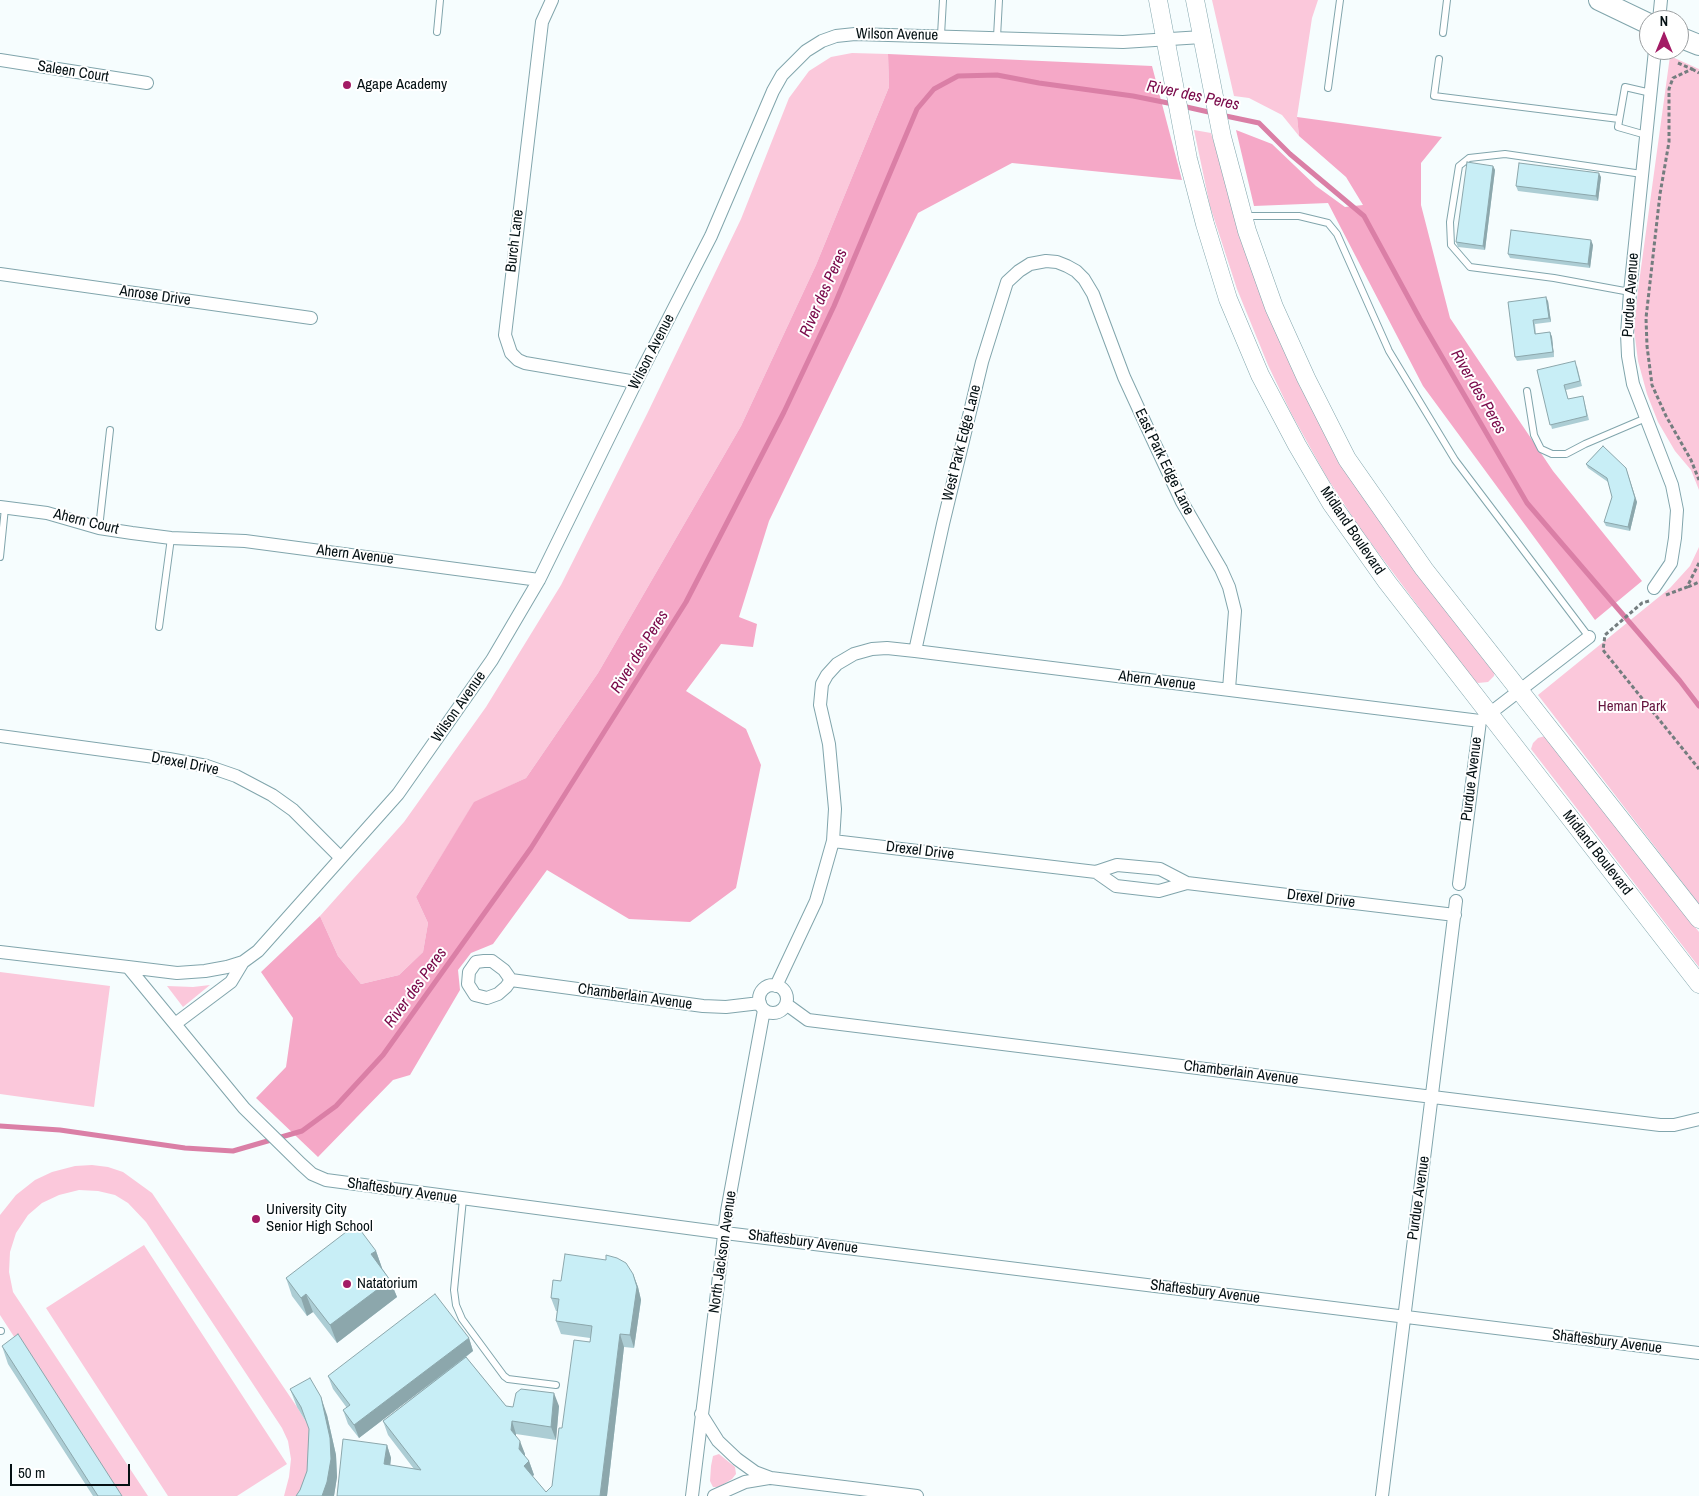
<!DOCTYPE html>
<style>
body{margin:0}
#map{position:relative;width:1699px;height:1496px;overflow:hidden;background:#f6fdfe;font-family:"Archivo Narrow",sans-serif}
canvas{display:block}
.north{position:absolute;left:1639px;top:10px;width:50px;height:50px;box-sizing:border-box;background:#fff;border:1px solid #9b9fa1;border-radius:50%;rotate:0deg;font-size:14px;font-weight:700;line-height:20px;text-align:center;color:#041013}
.north::after{content:'';display:block;margin:auto;width:18px;height:22px;background:#a31b65;clip-path:polygon(50% 0,100% 100%,50% 72%,0 100%)}
.scale{position:absolute;left:10px;top:1464px;width:120px;height:22px;box-sizing:border-box;border:2px solid #041013;border-top:0;padding-left:6px;font-size:15px;line-height:18px;white-space:nowrap;color:#041013;-webkit-text-stroke:4px #fff;paint-order:stroke}
</style>
<div id="map">
<canvas width="1699" height="1496"></canvas>
<div class="north">N</div>
<div class="scale">50 m</div>
</div>
<script>
const ctx = document.querySelector('canvas').getContext('2d');
ctx.lineJoin = 'round';
function fillPath(path, color) { ctx.fillStyle = color; ctx.fill(path, 'evenodd'); }
const shape = rows => new Path2D(rows.map(r => 'M' + r).join(''));
function strokePath(path, color, width, dash) { ctx.strokeStyle = color; ctx.lineWidth = width; ctx.lineCap = dash ? 'butt' : 'round'; ctx.setLineDash(dash || []); ctx.stroke(path); }
function drawText(font, color, halo, rows, align = 'center') {
  ctx.font = font + ' "Archivo Narrow",sans-serif'; ctx.lineWidth = 4; ctx.setLineDash([]); ctx.textBaseline = 'middle'; ctx.strokeStyle = halo; ctx.fillStyle = color; for (const [text, x, y, turn = 0] of rows) {
    ctx.save(); ctx.translate(x, y); ctx.rotate((+turn || 0) * Math.PI / 180); ctx.textAlign = isNaN(turn) ? turn : align; if (halo) ctx.strokeText(text, 0, 0); ctx.fillText(text, 0, 0); ctx.restore();
  }
}
fillPath(shape([
 [1212,0,1318,0,1312,18,1297,117,1299,136,1282,115,1249,98,1234,96],
 [852,53,888,54,889,87,816,265,741,426,598,673,526,778,474,803,416,897,428,923,423,952,399,975,361,984,338,956,320,916,404,822,486,707,561,585,647,414,741,219,789,98,809,71,831,57],
 [1670,56,1699,69,1699,490,1691,470,1675,451,1658,422,1647,394,1638,361,1634,329,1638,290],
 [1194,130,1211,133,1241,231,1299,379,1495,671,1494,676,1488,682,1478,683,1474,681,1359,527,1326,476,1291,413,1268,365,1237,289,1210,206],
 [1699,547,1699,904,1538,695,1670,588,1690,566],
 [1545,736,1699,932,1699,967,1531,749,1533,743,1538,738],
 [0,972,110,986,94,1107,0,1094],
 [210,985,183,1007,167,986,193,987],
 [92,1165,108,1167,123,1172,152,1193,297,1407,308,1425,316,1447,311,1496,284,1496,289,1477,291,1459,288,1441,282,1428,146,1222,128,1203,115,1195,98,1191,79,1190,59,1195,42,1203,28,1215,16,1233,10,1252,9,1272,13,1292,21,1304,148,1496,117,1496,0,1315,0,1215,16,1195,35,1180,52,1172,75,1166],
 [144,1245,287,1464,237,1496,168,1496,46,1308],
 [719,1454,735,1467,736,1474,732,1479,719,1487,713,1487,710,1481,711,1466,713,1456]
]), '#fbc8db');
fillPath(shape([
 [888,54,1152,66,1182,180,1012,163,918,213,769,521,739,617,757,624,753,647,721,644,686,691,746,729,761,765,736,888,690,922,629,919,547,870,493,944,471,953,458,970,460,990,410,1075,393,1080,318,1157,256,1098,286,1067,293,1018,261,972,320,916,338,956,361,984,399,975,423,952,428,923,416,897,474,802,526,778,598,673,741,426,816,265,889,87],
 [1297,117,1442,137,1421,163,1421,205,1450,318,1553,471,1642,581,1595,620,1423,386,1328,203,1254,206,1236,130,1272,144,1316,186,1345,207,1363,205,1346,177,1299,136]
]), '#f5a8c7');
strokePath(shape([
 [1182,106,1213,113],
 [1221,115,1259,123,1290,154,1364,216,1420,319,1527,503,1680,681,1699,706],
 [0,1126,60,1130,185,1148,233,1151,302,1131,336,1106,383,1055,531,848,686,602,784,412,834,306,917,109,934,89,958,76,997,75,1039,83,1133,96,1173,104]
]), '#da7fa6', 5);
const lane = shape([
 [437,32,440,0],
 [1443,33,1447,0],
 [941,35,943,0],
 [997,37,999,0],
 [1439,59,1434,96,1619,119],
 [1328,88,1340,0],
 [1646,135,1618,127,1625,87,1651,93],
 [1244,216,1299,216,1328,223,1337,234,1389,351,1455,460,1589,637],
 [1630,292,1554,278,1470,267,1451,245,1450,222,1459,166,1469,158,1505,154,1642,174],
 [1527,391,1534,435,1541,449,1552,454,1566,454,1585,444,1646,418],
 [99,528,110,430],
 [0,557,5,508],
 [159,627,171,538],
 [463,1199,454,1290,456,1305,462,1319,504,1376,508,1379,556,1385],
 [0,1331,1,1331]
]);
const street = shape([
 [552,0,542,22,505,335,511,353,518,360,525,363,636,382],
 [1659,20,1661,0],
 [0,60,147,83],
 [0,274,311,318],
 [0,507,47,513,99,528,132,533,171,538,245,541,539,580],
 [1654,588,1671,563,1675,538,1677,510,1672,485,1633,384,1628,356,1627,334,1630,292,1655,50],
 [915,651,943,524,982,362,1007,282,1019,271,1030,264,1046,261,1057,262,1067,266,1076,271,1084,279,1093,294,1124,377,1152,438,1182,502,1221,569,1229,587,1235,611,1229,689],
 [0,736,169,759,207,766,236,776,272,795,293,810,341,858],
 [833,841,1096,872,1117,865,1160,869,1187,883,1455,915],
 [1096,872,1116,886,1159,891,1187,883],
 [1459,884,1480,721,1589,637],
 [0,952,128,967,244,1108,301,1164,312,1174,326,1180,725,1233,1699,1353],
 [128,967,177,973,205,971,227,967,243,962,258,951,398,794,492,660,539,580,636,382,711,236,773,91,782,75,806,51,822,41,836,36,855,34,1123,42,1202,37],
 [511,980,506,987,498,994,487,998,475,995,468,984,469,972,476,962,484,961,492,961,504,970,511,980,703,1006,726,1007,760,1003],
 '759 999a14 14 0 1 1 28 0a14 14 0 1 1-28 0Z',
 [776,986,816,901,833,841,835,809,829,744,820,705,822,684,827,675,837,664,854,654,872,649,887,648,915,651,1480,721],
 [786,1004,808,1020,1660,1125,1674,1125,1699,1119],
 [175,1024,231,982,243,962],
 [701,1414,718,1441,737,1459,755,1472,771,1478,917,1496],
 [692,1496,727,1211,764,1010],
 [714,1496,745,1482,769,1478],
 [1382,1496,1456,901]
]);
const secondary = shape([
 [1158,0,1188,159,1205,224,1228,299,1260,375,1297,445,1331,503,1387,582,1699,984],
 [1195,0,1222,137,1247,231,1274,307,1306,378,1347,459,1424,569,1699,919]
]);
const primary = shape([
 [1599,0,1649,24],
 [1679,37,1699,45]
]);
strokePath(lane, '#81a5ac', 8);
strokePath(street, '#81a5ac', 14);
strokePath(secondary, '#81a5ac', 19);
strokePath(primary, '#81a5ac', 22);
strokePath(shape([
 [1678,63,1692,69,1673,78,1669,89,1669,142,1660,194,1646,318,1647,346,1652,385,1666,416,1691,460,1699,480],
 [1692,69,1699,73],
 [1688,587,1699,582],
 [1666,595,1687,587,1699,563],
 [1649,601,1642,603,1605,635,1603,650,1699,769]
]), '#747d7f', 3, [4, 2.5]);
strokePath(lane, '#fff', 6);
strokePath(street, '#fff', 12);
strokePath(secondary, '#fff', 18);
strokePath(primary, '#fff', 20);
fillPath(shape([
 [1493,166,1495,170,1485,250,1458,247,1456,242],
 [1601,177,1598,201,1518,191,1516,186],
 [1593,245,1590,268,1510,258,1508,254],
 [1548,301,1551,322,1535,324,1536,334,1550,332,1552,337,1554,357,1517,361,1515,357,1508,302],
 [1577,366,1582,386,1566,390,1568,399,1583,396,1589,420,1552,429,1537,370],
 [1603,446,1637,502,1630,531,1606,526,1604,522,1612,497,1608,482,1588,468,1586,464],
 [352,1232,376,1251,382,1268,390,1280,397,1297,337,1343,313,1312,307,1316,292,1296,286,1278],
 [633,1274,638,1287,641,1300,634,1348,624,1347,607,1496,337,1496,387,1445,391,1458,390,1465,414,1469,388,1435,383,1421,439,1377,359,1438,348,1424,343,1410,347,1408,333,1389,328,1376,469,1338,473,1351,466,1357,506,1406,513,1407,559,1406,556,1440,516,1434,516,1436,525,1454,524,1456,529,1461,534,1475,532,1476,546,1492,552,1486,562,1428,590,1342,590,1338,561,1334,556,1321,557,1311,556,1311,551,1298,561,1281],
 [2,1346,122,1496,93,1496,8,1364],
 [290,1389,327,1415,336,1455,337,1477,334,1496,296,1496,300,1490,307,1471,309,1429,308,1425,297,1407]
]), '#accdd4');
fillPath(shape([
 [1493,166,1495,170,1485,250,1483,246],
 [1599,173,1601,177,1598,201,1596,196],
 [1591,240,1593,245,1590,268,1588,264],
 [1546,297,1548,301,1551,322,1549,318],
 [1550,332,1552,337,1554,357,1553,352],
 [1626,468,1637,502,1630,531,1628,527],
 [376,1251,382,1268,377,1272,371,1254],
 [633,1274,638,1287,641,1300,634,1348,630,1335],
 [390,1280,397,1297,337,1343,330,1325],
 [306,1294,313,1312,307,1316,301,1298],
 [620,1334,624,1347,607,1496,600,1496],
 [469,1338,473,1351,359,1438,354,1425],
 [554,1393,559,1406,556,1440,551,1427],
 [321,1397,327,1415,336,1455,337,1477,334,1496,322,1496],
 [512,1421,516,1434,516,1443,511,1430],
 [520,1441,525,1454,524,1462,519,1449],
 [387,1445,391,1458,389,1477,384,1464],
 [529,1461,534,1475,529,1479,524,1466]
]), '#8ca7ac');
const building = shape([
 [1467,162,1493,166,1483,246,1456,242,1467,162],
 [1519,163,1599,173,1596,196,1516,186,1519,163],
 [1511,230,1591,240,1588,264,1508,254,1511,230],
 [1546,297,1549,318,1533,320,1535,334,1550,332,1553,352,1515,357,1508,302,1546,297],
 [1575,361,1580,381,1564,385,1568,399,1583,396,1587,416,1550,425,1537,370,1575,361],
 [1603,446,1626,468,1635,498,1628,527,1604,522,1612,497,1607,478,1586,464,1603,446],
 [358,1227,376,1251,371,1254,390,1280,330,1325,306,1294,301,1298,286,1278,350,1229,352,1232,358,1227],
 [565,1254,606,1260,606,1255,617,1258,626,1263,633,1274,637,1287,630,1335,620,1334,600,1496,337,1496,343,1439,387,1445,384,1464,421,1470,383,1421,466,1357,506,1406,513,1407,516,1393,521,1389,554,1393,551,1427,512,1421,511,1430,520,1441,519,1449,529,1461,524,1466,546,1492,552,1486,559,1428,562,1428,574,1340,590,1342,592,1326,556,1321,559,1299,551,1298,553,1280,561,1281,565,1254],
 [435,1294,469,1338,354,1425,343,1410,350,1405,328,1376,435,1294],
 [18,1334,122,1496,98,1496,2,1346,18,1334],
 [310,1378,321,1397,330,1438,331,1459,327,1482,322,1496,296,1496,300,1490,307,1471,309,1429,301,1407,290,1389,310,1378]
]);
fillPath(building, '#c8eef6');
strokePath(building, '#8ca7ac', 1);
for (const [x, y, r, color] of [
 [347,85,5,"#a31b65"],
 [256,1219,5,"#a31b65"],
 [347,1284,5,"#a31b65"]
]) { const dot = new Path2D(); dot.arc(x, y, r, 0, 2 * Math.PI); ctx.fillStyle = color; ctx.fill(dot); strokePath(dot, '#fff', 2); }
drawText('15px', '#041013', '#fff', [
 ["Wilson Avenue",897,35,1],
 ["Saleen Court",73,72,9],
 ["Burch Lane",515,241,-83],
 ["Purdue Avenue",1631,295,-86],
 ["Anrose Drive",155,296,8],
 ["Wilson Avenue",652,352,-63],
 ["West Park Edge Lane",962,443,-76],
 ["East Park Edge Lane",1164,462,64],
 ["Ahern Court",86,522,14],
 ["Midland Boulevard",1352,531,56],
 ["Ahern Avenue",355,555,7],
 ["Ahern Avenue",1157,681,7],
 ["Wilson Avenue",459,707,-55],
 ["Drexel Drive",185,764,11],
 ["Purdue Avenue",1472,779,-83],
 ["Drexel Drive",920,851,7],
 ["Midland Boulevard",1597,853,52],
 ["Drexel Drive",1321,899,7],
 ["Chamberlain Avenue",635,997,8],
 ["Chamberlain Avenue",1241,1073,7],
 ["Shaftesbury Avenue",402,1191,8],
 ["Purdue Avenue",1419,1198,-82],
 ["Shaftesbury Avenue",803,1242,7],
 ["North Jackson Avenue",723,1252,-82],
 ["Shaftesbury Avenue",1205,1292,7],
 ["Shaftesbury Avenue",1607,1342,7]
]);
drawText('15px', '#041013', '#fff', [
 ["Agape Academy",357,85],
 ["University City",266,1210],
 ["Senior High School",266,1227],
 ["Natatorium",357,1284]
], 'left');
drawText('15px', '#65143e', '#fff', [
 ["Heman Park",1632,707]
]);
drawText('italic 16px', '#790849', '#fff', [
 ["River des Peres",1193,96,12],
 ["River des Peres",824,293,-66],
 ["River des Peres",1478,392,60],
 ["River des Peres",640,652,-58],
 ["River des Peres",416,988,-54]
]);
</script>
